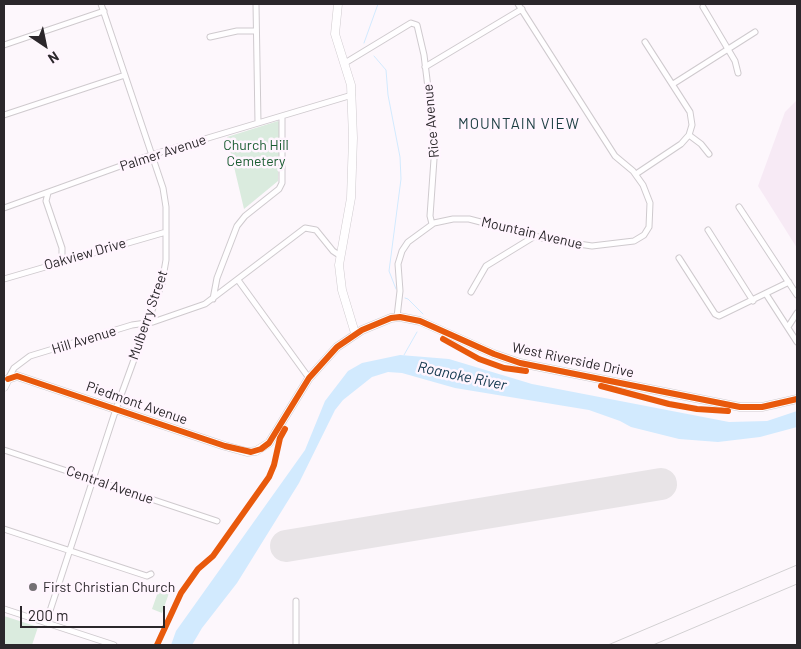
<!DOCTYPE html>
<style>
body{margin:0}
#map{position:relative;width:801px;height:649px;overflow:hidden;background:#fdf7fc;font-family:Barlow,sans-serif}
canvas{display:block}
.frame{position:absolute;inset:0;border:5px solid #2b272b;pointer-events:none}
.north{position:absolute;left:20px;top:20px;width:50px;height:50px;-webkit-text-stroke:4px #fff5fe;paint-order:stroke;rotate:146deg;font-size:14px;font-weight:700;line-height:20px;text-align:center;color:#2b272b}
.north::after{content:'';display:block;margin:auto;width:18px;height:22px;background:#2b272b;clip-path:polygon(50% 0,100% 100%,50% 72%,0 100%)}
.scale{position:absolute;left:20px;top:606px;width:145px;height:22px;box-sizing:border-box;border:2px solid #2b272b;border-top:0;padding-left:6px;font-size:15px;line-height:18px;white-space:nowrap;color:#2b272b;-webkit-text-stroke:4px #fff5fe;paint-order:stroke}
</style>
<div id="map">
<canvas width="801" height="649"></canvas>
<div class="frame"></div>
<div class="north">N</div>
<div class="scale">200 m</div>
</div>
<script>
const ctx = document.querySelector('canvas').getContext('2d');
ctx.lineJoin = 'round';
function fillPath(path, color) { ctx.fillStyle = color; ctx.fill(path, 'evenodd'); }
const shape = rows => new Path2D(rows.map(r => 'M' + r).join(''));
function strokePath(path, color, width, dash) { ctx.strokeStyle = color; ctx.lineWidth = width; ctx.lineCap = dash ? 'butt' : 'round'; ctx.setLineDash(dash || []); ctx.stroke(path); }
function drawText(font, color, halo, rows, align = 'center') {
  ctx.font = font + ' Barlow,sans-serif'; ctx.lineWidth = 5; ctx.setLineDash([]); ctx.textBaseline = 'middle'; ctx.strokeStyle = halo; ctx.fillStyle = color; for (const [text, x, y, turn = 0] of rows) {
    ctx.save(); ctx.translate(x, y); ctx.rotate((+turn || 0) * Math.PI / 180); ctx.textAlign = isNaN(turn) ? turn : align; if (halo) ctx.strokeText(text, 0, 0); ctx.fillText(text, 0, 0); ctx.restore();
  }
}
fillPath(shape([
 [797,100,797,248,758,186,785,112]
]), '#f7eaf5');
fillPath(shape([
 [278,121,280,123,278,181,244,209,227,137],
 [159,589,169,593,162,613,152,609],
 [4,616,38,627,32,645,4,645]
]), '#daebde');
fillPath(shape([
 [400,355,449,359,532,384,729,422,767,421,797,411,797,427,760,437,718,442,679,439,631,427,620,421,589,410,455,388,402,373,388,372,372,377,343,400,335,410,299,483,237,583,202,628,192,645,171,645,176,631,305,450,325,401,348,371,362,363]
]), '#d2eafe');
strokePath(shape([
 [364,43,378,4],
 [374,56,386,70,388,95,400,157,401,179,389,271,396,289],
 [405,298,408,299,423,314],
 [404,355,417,332]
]), '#d2eafe', 1);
strokePath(shape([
 [286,546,661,484]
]), '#e8e4e7', 32);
const street = shape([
 [256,4,258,123],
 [703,7,735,61,738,73],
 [210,37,237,31,256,31],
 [4,45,104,11],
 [345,63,411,23,417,25,424,55,435,145,430,216,432,224],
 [425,67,522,9],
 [673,84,755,32],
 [4,115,125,75],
 [689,135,701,144,709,154],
 [636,174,681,144,689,135,692,125,690,112,645,42],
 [48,193,46,201,62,248,62,261],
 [739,207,797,295],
 [4,208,151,155,352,95],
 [708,230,753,301],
 [679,258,715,314,719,316,789,282],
 [4,279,166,232],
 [238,280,309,378],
 [471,292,486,266,535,236],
 [766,294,797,342],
 [213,299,217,278,237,226,245,216,279,189,282,183,282,116],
 [397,317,400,291,398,264,402,251,408,242,434,223,453,219,469,219,546,239,592,246,634,241,644,235,649,227,650,203,643,185,633,171,615,156,518,4],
 [788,327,797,313],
 [8,379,14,368,30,356,132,325,153,322,205,304,305,228,316,230,333,251,339,255],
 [4,450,217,521],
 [4,529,147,576,151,574],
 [4,609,114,645],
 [46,623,116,409,162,283,166,260,166,207,163,188,101,4],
 [296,645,296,601]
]);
const secondary = shape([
 [338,4,335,34,351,85,353,138,351,198,339,265,342,290,355,333],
 [4,387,8,379,17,376,225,446,247,452,256,451,269,443,309,378,337,347,362,330,391,318,400,317,420,321,494,354,520,363,740,407,762,407,797,399]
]);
strokePath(street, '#cfcace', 7);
strokePath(secondary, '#cfcace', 9);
strokePath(street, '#fffeff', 5);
strokePath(secondary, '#fffeff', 8);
strokePath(shape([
 [608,645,797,565],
 [653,645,797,584]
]), '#d2d0d2', 1);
strokePath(shape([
 [443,339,479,359,504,368,526,371],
 [8,379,17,376,225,446,251,452,261,449,269,443,309,378,337,347,362,330,391,318,400,317,420,321,494,354,520,363,740,407,762,407,797,399],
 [601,386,669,404,697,409,728,411],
 [157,645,181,593,198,569,213,556,269,477,274,465,280,438,285,429]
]), '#e8590c', 6);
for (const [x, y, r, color] of [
 [33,587,5,"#747074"]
]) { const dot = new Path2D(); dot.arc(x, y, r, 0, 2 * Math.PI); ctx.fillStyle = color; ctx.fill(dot); strokePath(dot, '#fff5fe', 2); }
drawText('14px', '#2b272b', '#fff5fe', [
 ["Rice Avenue",431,121,-95],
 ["Palmer Avenue",163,153,-18],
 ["Mountain Avenue",532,233,13],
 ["Oakview Drive",85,254,-16],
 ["Mulberry Street",148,315,-71],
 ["Hill Avenue",84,340,-17],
 ["West Riverside Drive",573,360,12],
 ["Piedmont Avenue",137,403,19],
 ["Central Avenue",110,485,19]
]);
drawText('14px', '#1a5c31', '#fff5fe', [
 ["Church Hill",256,145],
 ["Cemetery",256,161]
]);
drawText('14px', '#2b272b', '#fff5fe', [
 ["First Christian Church",43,587]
], 'left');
ctx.letterSpacing = '1px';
drawText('15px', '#1c3e42', '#fff5fe', [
 ["MOUNTAIN VIEW",519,124]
]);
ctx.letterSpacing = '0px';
drawText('italic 15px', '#12364d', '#fff5fe', [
 ["Roanoke River",462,376,12]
]);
</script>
